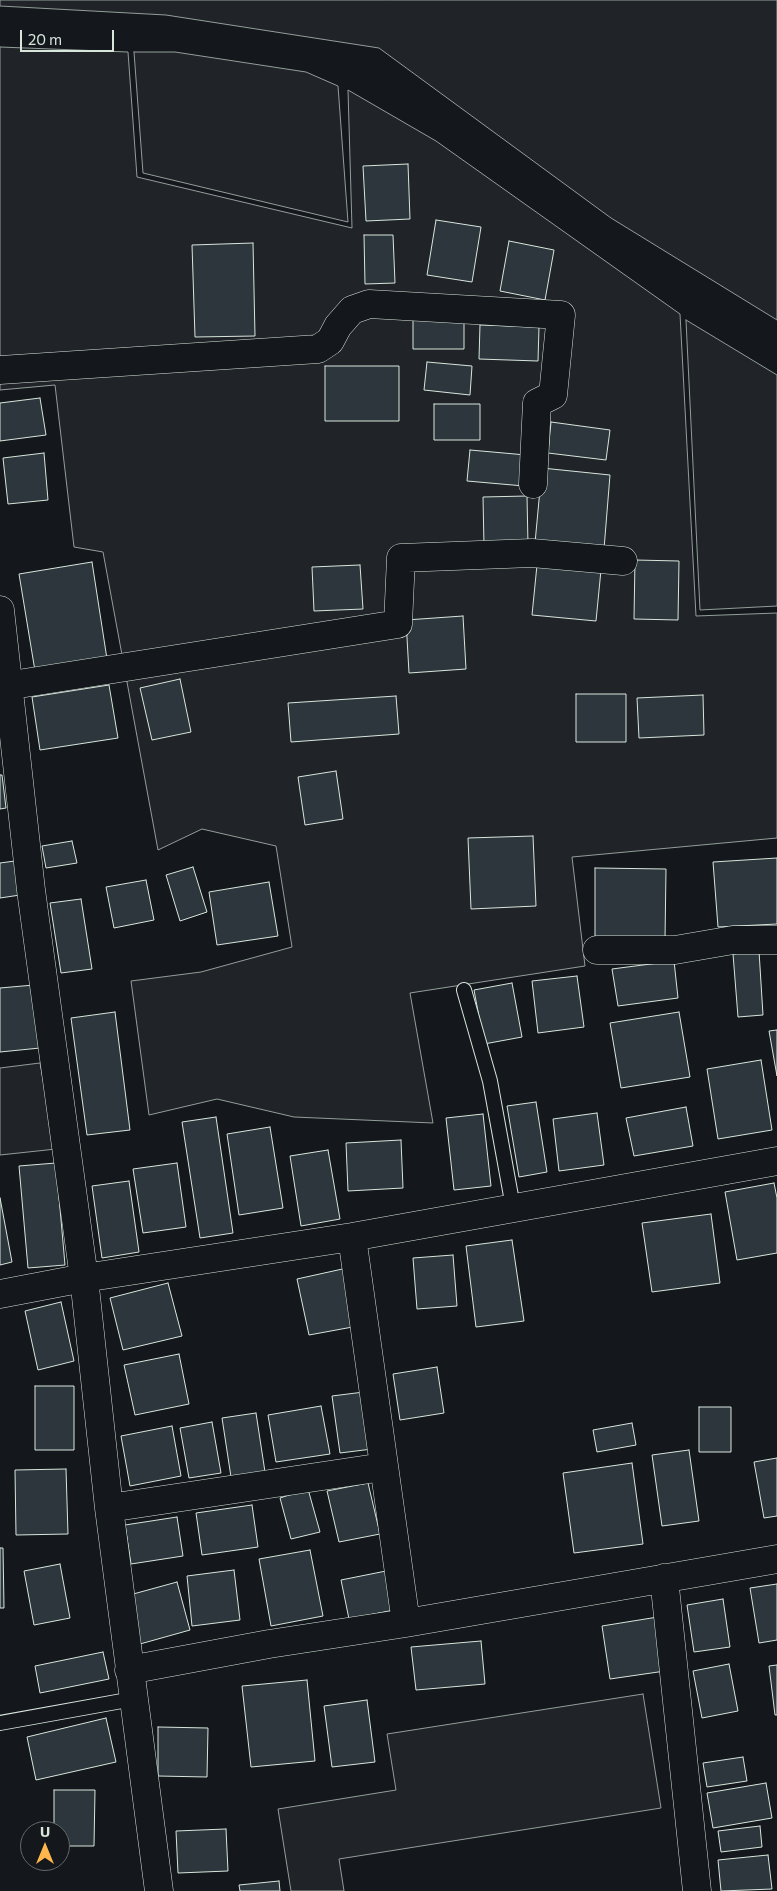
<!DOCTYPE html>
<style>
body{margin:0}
#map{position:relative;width:777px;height:1891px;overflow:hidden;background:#14181c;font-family:Commissioner,sans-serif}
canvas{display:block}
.north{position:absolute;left:20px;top:1821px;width:50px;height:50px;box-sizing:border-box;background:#14181c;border:1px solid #626a69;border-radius:50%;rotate:0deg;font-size:14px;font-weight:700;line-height:20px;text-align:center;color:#d8e6dc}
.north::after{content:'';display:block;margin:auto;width:18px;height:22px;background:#ffb74d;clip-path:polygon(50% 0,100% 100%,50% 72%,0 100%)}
.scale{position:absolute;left:20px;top:30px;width:94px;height:22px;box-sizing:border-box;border:2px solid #d8e6dc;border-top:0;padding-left:6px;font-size:15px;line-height:18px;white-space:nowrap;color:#d8e6dc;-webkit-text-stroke:4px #14181c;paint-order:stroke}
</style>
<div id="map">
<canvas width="777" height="1891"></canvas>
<div class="north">U</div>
<div class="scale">20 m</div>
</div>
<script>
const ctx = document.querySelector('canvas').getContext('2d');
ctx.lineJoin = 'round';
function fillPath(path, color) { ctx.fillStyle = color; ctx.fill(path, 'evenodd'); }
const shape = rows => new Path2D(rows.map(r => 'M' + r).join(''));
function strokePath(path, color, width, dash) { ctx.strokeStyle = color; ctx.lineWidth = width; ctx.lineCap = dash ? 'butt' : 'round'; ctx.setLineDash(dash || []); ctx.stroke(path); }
const green = shape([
 [0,0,777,0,777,320,611,218,379,48,166,15,0,6,0,0],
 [0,47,128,52,137,177,352,228,348,90,436,141,680,314,696,616,777,613,777,838,572,857,585,966,410,993,433,1123,294,1117,217,1099,149,1115,131,981,201,972,292,947,276,846,202,829,158,850,103,552,74,547,55,385,0,390,0,47],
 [134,52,175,52,306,72,338,86,348,222,143,173,134,52],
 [686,320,777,375,777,606,700,610,686,320],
 [40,1063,56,1149,0,1155,0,1068,40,1063],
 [643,1694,661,1808,339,1859,344,1891,291,1891,278,1809,396,1790,387,1734,643,1694]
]);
fillPath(green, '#202428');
strokePath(green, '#939e99', 1);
const building = shape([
 [408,164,410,219,366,221,363,166,408,164],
 [436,220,481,227,472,282,427,275,436,220],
 [364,235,393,235,395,283,365,284,364,235],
 [509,241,554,250,545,300,500,291,509,241],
 [253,243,255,336,195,337,192,245,253,243],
 [413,320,464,320,464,349,413,349,413,320],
 [480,325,539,327,538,361,479,359,480,325],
 [427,362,472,366,470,395,424,390,427,362],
 [325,366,399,366,399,421,325,421,325,366],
 [40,398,46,435,0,441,0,403,40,398],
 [434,404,480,404,480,440,434,440,434,404],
 [551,422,610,430,606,460,548,453,551,422],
 [470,450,526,455,524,486,467,481,470,450],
 [44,453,48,500,8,504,3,458,44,453],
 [542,468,610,475,604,549,535,543,542,468],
 [527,496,528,545,484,546,483,497,527,496],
 [635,560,679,561,678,620,634,619,635,560],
 [92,562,107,659,35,671,19,574,92,562],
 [360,565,363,609,314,611,312,567,360,565],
 [537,565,601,570,596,621,532,615,537,565],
 [463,616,466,669,409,673,406,620,463,616],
 [180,679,191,732,152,740,140,688,180,679],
 [109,685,118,738,40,750,32,697,109,685],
 [576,694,626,694,626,742,576,742,576,694],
 [703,695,704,735,639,738,637,698,703,695],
 [396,696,399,734,291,742,288,703,396,696],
 [336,771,343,819,305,825,298,777,336,771],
 [0,775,2,775,6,808,0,809,0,775],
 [533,836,536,906,471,909,468,838,533,836],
 [72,841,77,863,46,868,42,846,72,841],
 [777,858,777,924,718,927,713,862,777,858],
 [15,861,20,895,0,898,0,863,15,861],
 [193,867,207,912,180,921,166,875,193,867],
 [595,868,666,869,665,940,595,939,595,868],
 [146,880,154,920,114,928,106,887,146,880],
 [269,882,278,936,217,945,209,892,269,882],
 [81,899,92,969,61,973,50,903,81,899],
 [759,951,763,1015,738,1017,733,954,759,951],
 [674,961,678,998,618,1006,612,969,674,961],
 [577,976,584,1027,538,1033,532,981,577,976],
 [512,983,522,1037,484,1044,474,990,512,983],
 [34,985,40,1048,0,1052,0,988,34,985],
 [115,1012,130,1130,87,1135,71,1018,115,1012],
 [679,1012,690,1077,621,1088,610,1023,679,1012],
 [777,1030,777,1076,769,1031,777,1030],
 [761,1060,772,1130,718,1139,707,1069,761,1060],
 [536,1102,547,1172,519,1177,507,1106,536,1102],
 [686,1107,693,1146,634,1156,626,1118,686,1107],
 [597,1113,604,1165,559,1171,553,1119,597,1113],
 [483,1114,491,1186,454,1190,446,1118,483,1114],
 [216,1117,233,1233,200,1238,182,1122,216,1117],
 [270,1127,283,1208,239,1215,227,1134,270,1127],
 [401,1140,403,1188,348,1191,346,1143,401,1140],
 [328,1150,340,1219,301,1226,290,1156,328,1150],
 [56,1163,65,1265,28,1268,19,1166,56,1163],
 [177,1163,186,1227,143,1233,133,1169,177,1163],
 [129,1181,139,1252,102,1258,92,1186,129,1181],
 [774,1183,777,1198,777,1253,737,1260,725,1192,774,1183],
 [0,1198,12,1262,0,1265,0,1198],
 [711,1214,720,1283,652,1292,642,1223,711,1214],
 [512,1240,524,1321,476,1327,466,1246,512,1240],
 [453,1255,457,1306,417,1309,413,1258,453,1255],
 [347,1268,358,1326,309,1335,297,1279,347,1268],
 [168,1283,182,1336,123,1350,110,1298,168,1283],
 [61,1302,74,1361,38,1370,25,1311,61,1302],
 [179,1354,189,1404,135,1415,124,1365,179,1354],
 [437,1367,444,1413,400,1420,393,1374,437,1367],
 [35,1386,74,1386,74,1450,35,1450,35,1386],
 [364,1392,372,1449,340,1453,332,1396,364,1392],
 [321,1406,330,1454,276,1462,268,1415,321,1406],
 [699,1407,731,1407,731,1452,699,1452,699,1407],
 [256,1413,265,1472,231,1477,222,1418,256,1413],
 [212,1422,221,1473,189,1478,180,1428,212,1422],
 [632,1423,636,1445,597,1452,593,1430,632,1423],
 [172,1426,181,1476,130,1486,121,1436,172,1426],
 [689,1450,699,1521,662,1526,652,1455,689,1450],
 [777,1458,777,1516,764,1518,754,1462,777,1458],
 [632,1463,643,1544,574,1553,563,1473,632,1463],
 [66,1469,68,1534,16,1535,15,1470,66,1469],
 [368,1483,380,1534,339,1542,327,1491,368,1483],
 [308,1489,320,1532,291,1539,280,1498,308,1489],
 [252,1505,258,1547,202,1555,196,1513,252,1505],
 [177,1517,183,1556,131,1564,125,1525,177,1517],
 [0,1548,3,1548,4,1608,0,1608,0,1548],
 [310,1550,323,1616,271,1626,259,1559,310,1550],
 [60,1564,70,1618,34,1625,24,1571,60,1564],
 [234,1570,240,1620,192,1626,187,1576,234,1570],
 [386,1571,394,1610,349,1619,341,1580,386,1571],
 [177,1582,190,1630,140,1644,126,1596,177,1582],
 [777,1584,777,1640,759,1643,750,1588,777,1584],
 [723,1599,730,1647,694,1652,687,1605,723,1599],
 [664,1616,672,1670,610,1679,602,1626,664,1616],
 [481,1641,485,1684,416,1690,411,1647,481,1641],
 [103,1652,109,1679,40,1693,35,1666,103,1652],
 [729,1664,738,1711,702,1718,693,1671,729,1664],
 [777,1665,777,1715,775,1715,769,1666,777,1665],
 [307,1680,315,1761,251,1767,242,1686,307,1680],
 [367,1700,375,1762,332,1767,324,1706,367,1700],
 [106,1718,116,1762,36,1780,27,1737,106,1718],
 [158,1727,208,1728,207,1777,158,1776,158,1727],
 [743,1757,747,1781,707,1787,703,1763,743,1757],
 [766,1783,772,1818,713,1828,707,1793,766,1783],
 [54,1790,95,1790,94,1846,60,1846,60,1831,54,1831,54,1790],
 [760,1826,762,1847,721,1852,718,1831,760,1826],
 [226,1829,228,1871,178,1873,176,1831,226,1829],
 [768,1855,772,1889,721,1891,718,1860,768,1855],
 [279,1881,280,1891,240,1891,239,1885,279,1881]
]);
fillPath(building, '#2c363c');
strokePath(building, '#d8e6dc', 1);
const lane = shape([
 [464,990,490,1081,513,1207],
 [0,1723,133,1699]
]);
const street = shape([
 [0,370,318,349,330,341,338,326,352,310,369,304,561,315,553,395,537,403,533,484],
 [0,610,31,890,84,1278,109,1508,159,1891],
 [0,687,398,624,401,558,532,553,623,561],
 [597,950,675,950,733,940,777,940],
 [352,1237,406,1623],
 [0,1294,84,1278,352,1237,777,1161],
 [109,1508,383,1467],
 [664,1578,697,1891],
 [129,1670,269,1644,406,1623,777,1559]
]);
strokePath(lane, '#d8e6dc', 16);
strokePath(street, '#d8e6dc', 29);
strokePath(lane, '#14181c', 14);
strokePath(street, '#14181c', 28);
</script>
